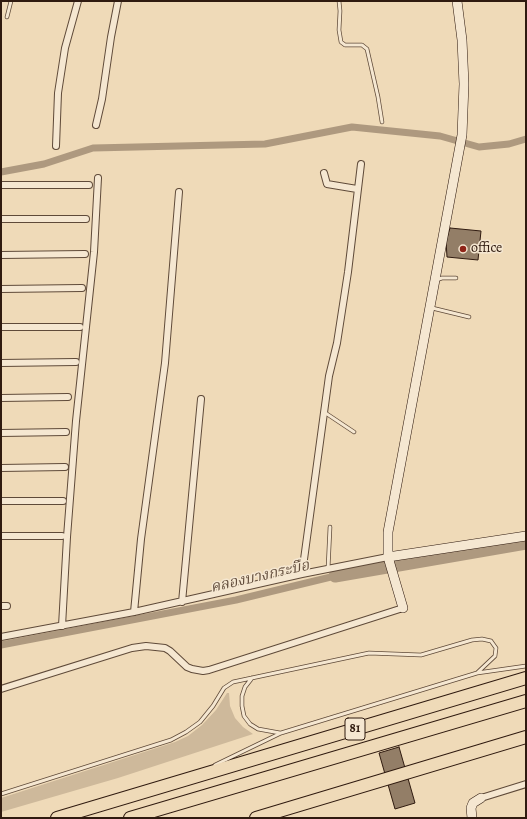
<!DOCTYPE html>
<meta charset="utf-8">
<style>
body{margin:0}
#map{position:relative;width:527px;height:819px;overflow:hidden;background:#efdab8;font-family:Alegreya,serif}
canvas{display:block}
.frame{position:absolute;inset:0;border:2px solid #2f1a0f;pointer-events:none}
</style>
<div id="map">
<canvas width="527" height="819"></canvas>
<div class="frame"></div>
</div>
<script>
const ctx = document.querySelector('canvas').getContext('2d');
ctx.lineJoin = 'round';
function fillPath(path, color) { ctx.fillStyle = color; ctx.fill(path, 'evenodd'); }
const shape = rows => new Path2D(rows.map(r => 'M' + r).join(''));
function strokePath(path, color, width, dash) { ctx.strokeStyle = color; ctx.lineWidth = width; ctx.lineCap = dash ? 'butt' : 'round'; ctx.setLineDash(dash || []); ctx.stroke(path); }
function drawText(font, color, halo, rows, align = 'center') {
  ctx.font = font + ' Alegreya,"Noto Serif Thai",serif'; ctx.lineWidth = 3; ctx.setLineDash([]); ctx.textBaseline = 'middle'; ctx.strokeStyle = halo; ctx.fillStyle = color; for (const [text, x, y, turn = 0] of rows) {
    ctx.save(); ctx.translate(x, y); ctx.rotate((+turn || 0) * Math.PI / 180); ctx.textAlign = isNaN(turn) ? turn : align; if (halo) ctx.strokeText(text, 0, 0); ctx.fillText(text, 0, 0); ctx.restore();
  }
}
fillPath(shape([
 [227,693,229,693,230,706,235,718,243,727,253,734,118,778,1,812,1,798,175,742,188,736,202,725,216,710]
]), '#ceb99b');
strokePath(shape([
 [1,172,44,164,93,148,265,144,352,127,440,136,479,147,509,144,526,139],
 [1,645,236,600,335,576]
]), '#ae997f', 7);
strokePath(shape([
 [335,576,526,543]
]), '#ae997f', 13);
const building = shape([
 [450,228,481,231,478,260,447,257,446,241,450,228],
 [399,747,415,803,395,809,379,753,399,747]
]);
fillPath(building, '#937e67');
strokePath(building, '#2f1a0f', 1);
const lane = shape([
 [339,1,340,11,339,30,341,42,345,45,362,45,367,49,378,97,382,122],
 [7,17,11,1],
 [436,280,442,278,456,278],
 [432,308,469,317],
 [324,412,354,432],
 [328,569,330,527],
 [252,678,245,687,242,696,242,706,244,716,250,724,258,729,280,733],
 [215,765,281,733,477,673,526,666],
 [1,794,171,740,186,732,200,722,213,706,224,688,233,682,369,653,421,655,472,640,482,639,491,641,496,648,495,656,477,673]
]);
const street = shape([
 [96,125,102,99,111,37,118,1],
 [56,146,58,93,65,48,78,1],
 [324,173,327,184,357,189],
 [1,185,89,185],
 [1,219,86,219],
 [1,255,85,254],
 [1,289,82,288],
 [1,327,80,327],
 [1,363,76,362],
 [1,398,68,397],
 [1,433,66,432],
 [1,468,65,467],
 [1,501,63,501],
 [1,536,62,536],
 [302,574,329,376,337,343,348,272,361,164],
 [182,602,201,399],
 [1,606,7,606],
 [134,612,141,539,165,363,179,192],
 [62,626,67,537,76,421,94,252,98,178],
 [1,637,134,612,302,574,388,557],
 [1,689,132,648,146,646,165,648,170,651,187,667,192,669,203,671,209,670,403,608],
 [481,798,526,784]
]);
const secondary = shape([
 [388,557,526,536],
 [403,608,388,557,388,532,462,135,464,84,462,40,457,1],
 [472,818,471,808,473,803,481,798]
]);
const highway = shape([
 [57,818,526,678],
 [130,818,526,701],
 [256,818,526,737]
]);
strokePath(lane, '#5f4a39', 4.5);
strokePath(street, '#5f4a39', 8);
strokePath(secondary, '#2f1a0f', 10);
strokePath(highway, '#2f1a0f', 14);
strokePath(lane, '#f5e7d1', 3);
strokePath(street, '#f5e7d1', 6);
strokePath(secondary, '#f5e7d1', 9);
strokePath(highway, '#efdab8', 12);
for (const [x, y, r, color] of [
 [463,249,4,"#8f2418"]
]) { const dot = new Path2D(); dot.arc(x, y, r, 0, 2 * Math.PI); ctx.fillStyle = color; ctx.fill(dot); strokePath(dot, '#f5e7d1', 1.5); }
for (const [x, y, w] of [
 [355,729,20]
]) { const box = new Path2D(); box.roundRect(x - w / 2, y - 11, w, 22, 3); ctx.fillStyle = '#f5e7d1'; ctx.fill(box); strokePath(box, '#2f1a0f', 1); }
drawText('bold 13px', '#2f1a0f', null, [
 ["81",355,729]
]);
drawText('14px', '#2f1a0f', '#f5e7d1', [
 ["office",471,249]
], 'left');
drawText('italic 15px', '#624d3c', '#f5e7d1', [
 ["คลองบางกระบือ",260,577,-13]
]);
</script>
